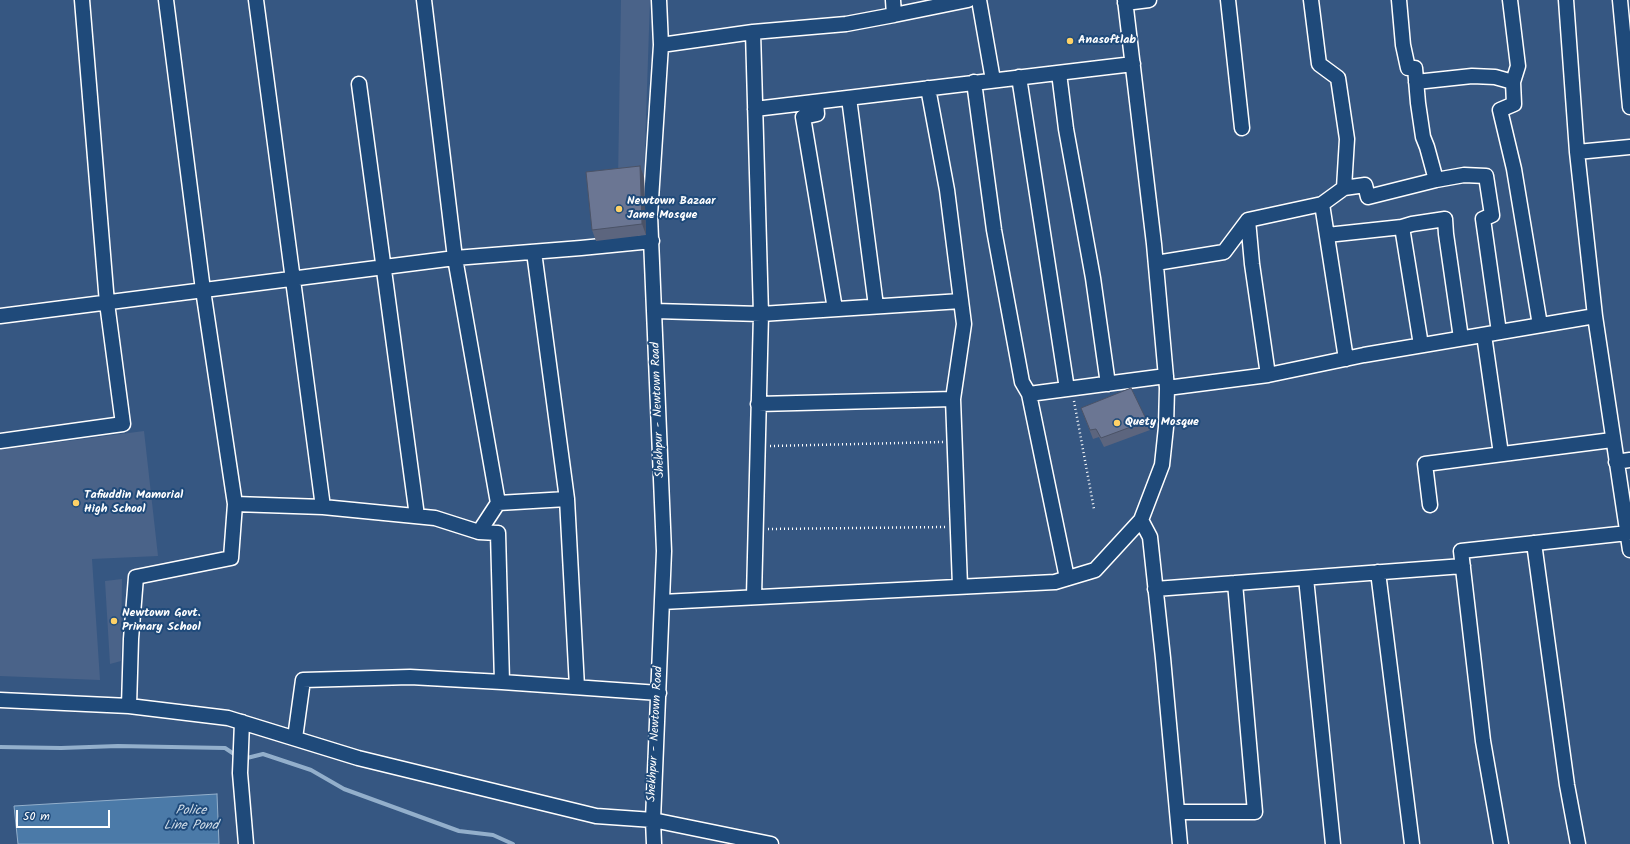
<!DOCTYPE html>
<style>
body{margin:0}
#map{position:relative;width:1630px;height:844px;overflow:hidden;background:#365782;font-family:Kalam,sans-serif}
canvas{display:block}
.scale{position:absolute;left:16px;top:810px;width:94px;height:18px;box-sizing:border-box;border:2px solid #fff;border-top:0;padding-left:5px;font-size:12px;line-height:14px;white-space:nowrap;color:#fff;-webkit-text-stroke:3px #1f4a7a;paint-order:stroke}
</style>
<div id="map">
<canvas width="1630" height="844"></canvas>
<div class="scale">50 m</div>
</div>
<script>
const ctx = document.querySelector('canvas').getContext('2d');
ctx.lineJoin = 'round';
function fillPath(path, color) { ctx.fillStyle = color; ctx.fill(path, 'evenodd'); }
const shape = rows => new Path2D(rows.map(r => 'M' + r).join(''));
function strokePath(path, color, width, dash) { ctx.strokeStyle = color; ctx.lineWidth = width; ctx.lineCap = dash ? 'butt' : 'round'; ctx.setLineDash(dash || []); ctx.stroke(path); }
function drawText(font, color, halo, rows, align = 'center') {
  ctx.font = font + ' Kalam,sans-serif'; ctx.lineWidth = 4; ctx.setLineDash([]); ctx.textBaseline = 'middle'; ctx.strokeStyle = halo; ctx.fillStyle = color; for (const [text, x, y, turn = 0] of rows) {
    ctx.save(); ctx.translate(x, y); ctx.rotate((+turn || 0) * Math.PI / 180); ctx.textAlign = isNaN(turn) ? turn : align; if (halo) ctx.strokeText(text, 0, 0); ctx.fillText(text, 0, 0); ctx.restore();
  }
}
fillPath(shape([
 [621,0,650,0,644,177,618,180],
 [144,431,158,556,92,559,100,680,0,676,0,450],
 [122,579,121,661,110,664,105,581]
]), '#4a6389');
const water = shape([
 [217,794,219,844,18,844,14,806,217,794]
]);
fillPath(water, '#4b7aa8');
strokePath(water, '#93afcb', 1);
strokePath(shape([
 [0,747,61,748,118,746,225,748,237,756],
 [243,759,263,754,311,770,344,789,459,831,493,835,513,844]
]), '#93afcb', 4);
const minor = shape([
 [424,0,455,258,498,503],
 [979,0,993,80],
 [1125,0,1154,244,1167,388,1166,427,1162,465,1141,520],
 [1228,0,1242,128],
 [1311,0,1319,64,1338,78,1347,139,1344,188],
 [1399,0,1403,45,1408,68,1415,68,1418,103,1423,137,1427,147,1436,180,1464,175,1486,176,1492,215,1483,219,1499,332],
 [1510,0,1518,66,1513,82,1514,104,1500,110,1514,169,1540,325],
 [1566,0,1577,152,1595,316],
 [1620,0,1630,107],
 [1125,3,1149,0],
 [894,15,968,0],
 [753,32,846,24,894,15,893,0],
 [661,45,753,32,761,314,961,301],
 [1059,73,1066,129,1093,278,1108,384],
 [1019,77,1067,389],
 [974,82,994,230,1022,382,1029,394],
 [1416,82,1472,76,1495,77,1513,82],
 [359,84,417,516],
 [928,88,947,190,964,324,953,399,960,586],
 [849,98,876,306],
 [816,102,817,114,803,117,835,309],
 [755,109,1133,64],
 [1577,152,1630,147],
 [1322,204,1346,359],
 [1248,220,1252,264,1268,375],
 [1402,227,1421,345],
 [1327,235,1402,227,1412,224,1445,219,1446,234,1461,338],
 [1156,263,1224,252,1248,220,1322,204,1344,188,1365,185,1368,197,1436,180],
 [655,311,761,314,754,597],
 [0,316,455,258,581,248,652,241],
 [1484,335,1501,454],
 [1167,388,1268,375,1364,355,1595,316,1630,550],
 [758,404,953,399],
 [0,441,123,424,107,303,82,0],
 [1616,462,1630,460],
 [567,499,577,687],
 [235,504,323,507,256,0],
 [1430,505,1425,464,1612,440],
 [323,507,435,518,479,532,498,503,567,499,534,252],
 [1534,543,1567,785,1578,844],
 [1378,572,1412,844],
 [1067,578,1029,394,1166,376],
 [1306,578,1333,844],
 [1155,589,1463,566],
 [662,602,1055,582,1095,570,1141,520,1150,537,1163,658,1180,844],
 [502,682,659,693],
 [0,700,129,706,228,718,358,758,596,816,653,820,771,844],
 [129,706,131,639,136,577,231,558,235,504,203,290,166,0],
 [242,722,240,773,246,844],
 [295,738,303,680,410,677,502,682,498,533,479,532],
 [1177,812,1255,812,1235,583],
 [654,844,653,820,664,551,650,215,661,45,659,0],
 [1501,844,1483,741,1461,551,1628,533]
]);
strokePath(minor, '#fff', 17);
strokePath(shape([
 [1074,401,1094,509],
 [770,446,943,442],
 [768,529,945,527]
]), '#fff', 2.5, [1, 3]);
strokePath(minor, '#1f4a7a', 14);
fillPath(shape([
 [640,166,644,177,646,235,596,241,592,230],
 [1081,408,1147,421,1150,430,1104,447,1099,437,1093,439]
]), '#5c657e');
fillPath(shape([
 [640,166,644,177,646,235,642,224]
]), '#4b5367');
const building = shape([
 [640,166,642,224,592,230,586,172,640,166],
 [1131,388,1147,421,1101,438,1096,429,1090,430,1081,408,1131,388]
]);
fillPath(building, '#6b7693');
strokePath(building, '#4b5367', 1);
for (const [x, y, r, color] of [
 [1070,41,4,"#ffd166"],
 [619,209,4,"#ffd166"],
 [1117,423,4,"#ffd166"],
 [76,503,4,"#ffd166"],
 [114,621,4,"#ffd166"]
]) { const dot = new Path2D(); dot.arc(x, y, r, 0, 2 * Math.PI); ctx.fillStyle = color; ctx.fill(dot); strokePath(dot, '#1f4a7a', 1.5); }
drawText('bold 12px', '#fff', '#1f4a7a', [
 ["Anasoftlab",1078,41],
 ["Newtown Bazaar",627,202],
 ["Jame Mosque",627,216],
 ["Quety Mosque",1125,423],
 ["Tafiuddin Mamorial",84,496],
 ["High School",84,510],
 ["Newtown Govt.",122,614],
 ["Primary School",122,628]
], 'left');
drawText('12px', '#fff', '#1f4a7a', [
 ["Shekhpur - Newtown Road",659,410,-92],
 ["Shekhpur - Newtown Road",656,734,-87]
]);
drawText('italic 13px', '#d2dee9', '#1f4a7a', [
 ["Police",191,812],
 ["Line Pond",191,827]
]);
</script>
